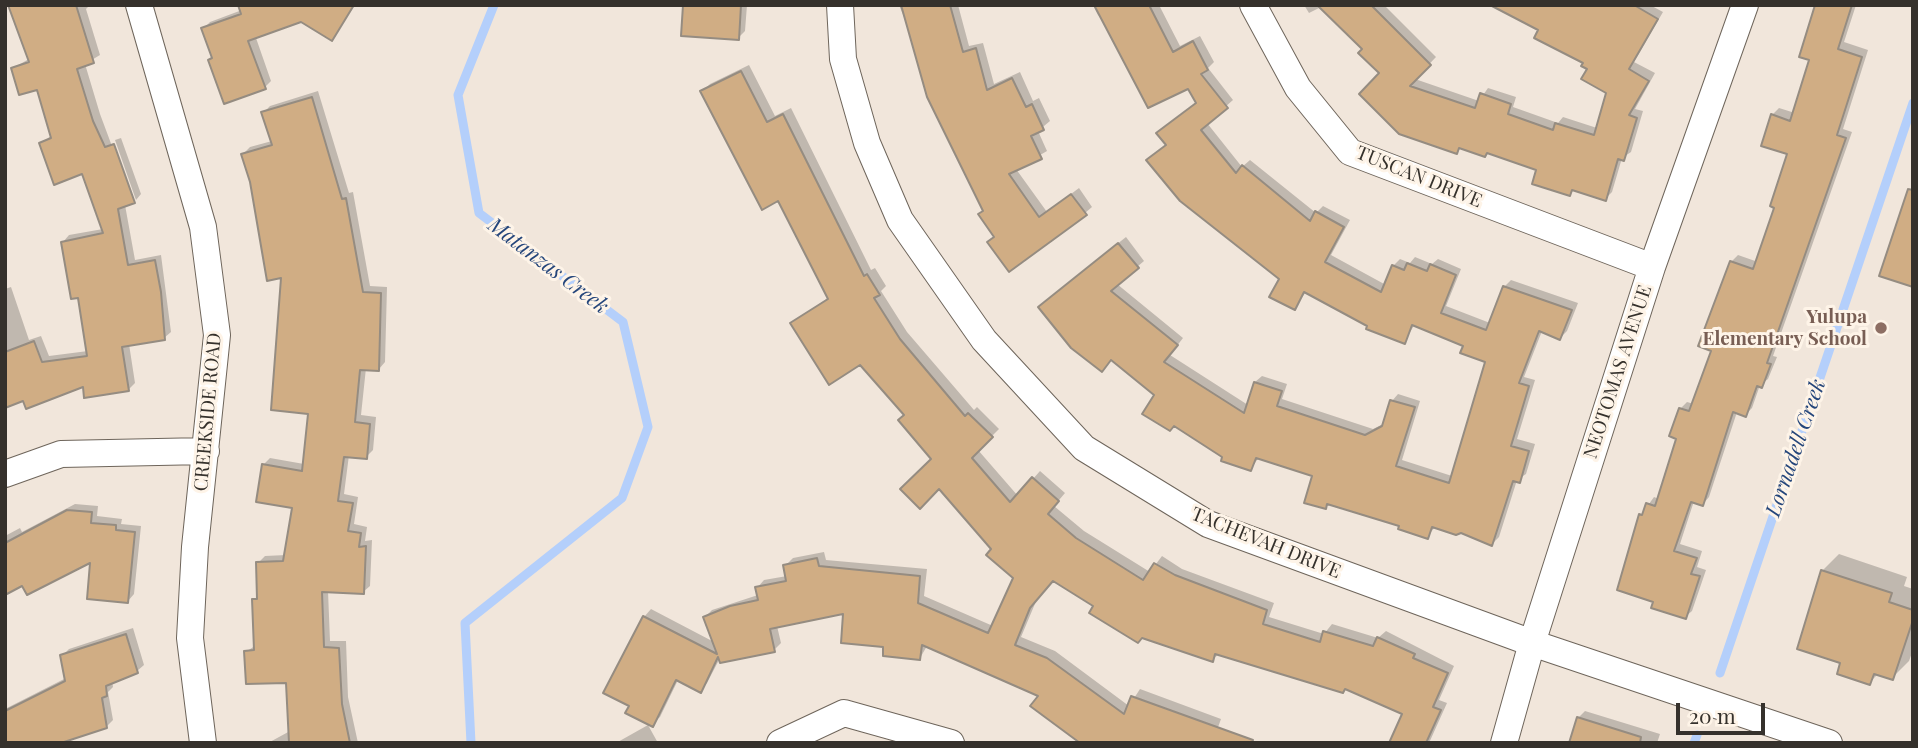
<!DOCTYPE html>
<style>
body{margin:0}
#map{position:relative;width:1918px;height:748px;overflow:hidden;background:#f1e6db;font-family:"Playfair Display",serif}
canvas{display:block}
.frame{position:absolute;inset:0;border:7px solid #35312c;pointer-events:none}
.scale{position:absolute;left:1676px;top:703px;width:89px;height:32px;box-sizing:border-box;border:4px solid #35312c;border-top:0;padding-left:9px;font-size:21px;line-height:24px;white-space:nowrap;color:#35312c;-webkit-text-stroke:5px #fef4e8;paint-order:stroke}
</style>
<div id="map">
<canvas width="1918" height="748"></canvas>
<div class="frame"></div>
<div class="scale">20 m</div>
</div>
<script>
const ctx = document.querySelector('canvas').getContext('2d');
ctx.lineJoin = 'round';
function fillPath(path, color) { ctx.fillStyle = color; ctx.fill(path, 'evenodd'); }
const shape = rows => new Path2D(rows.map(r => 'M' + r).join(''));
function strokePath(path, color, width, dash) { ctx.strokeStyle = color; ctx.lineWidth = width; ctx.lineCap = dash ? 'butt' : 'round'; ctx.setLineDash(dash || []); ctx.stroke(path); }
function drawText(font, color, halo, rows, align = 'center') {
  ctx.font = font + ' "Playfair Display",serif'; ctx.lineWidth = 6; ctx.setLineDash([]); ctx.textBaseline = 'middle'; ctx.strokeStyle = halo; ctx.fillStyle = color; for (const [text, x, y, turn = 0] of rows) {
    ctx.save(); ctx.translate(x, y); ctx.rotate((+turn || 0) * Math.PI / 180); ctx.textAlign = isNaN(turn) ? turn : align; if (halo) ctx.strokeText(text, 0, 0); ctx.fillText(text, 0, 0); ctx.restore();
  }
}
fillPath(shape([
 [9,5,90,5,86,9,100,55,85,64,100,114,132,200,135,200,125,205,135,260,161,255,171,332,164,338,129,344,135,383,128,390,84,385,5,406,5,289,11,287,29,340,41,336,49,356,88,351,80,296,63,242,69,235,103,229,83,172,41,144,52,135,38,88,13,68,29,59],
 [287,5,355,5,332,38,302,20,256,38,271,81,265,87,213,57,203,29,210,22,242,10],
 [686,5,747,5,745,31,738,38],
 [899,5,958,5,969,46,983,43,994,84,1020,72,1033,101,1039,98,1050,121,1038,131,1047,151,1016,169,1047,212,1079,188,1092,207,1085,213,996,235],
 [1093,5,1159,5,1180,46,1200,36,1214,62,1208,68,1233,100,1207,123,1242,167,1250,160,1316,213,1323,206,1350,220,1331,255,1386,285,1393,266,1400,259,1410,263,1415,257,1432,264,1438,259,1461,269,1446,306,1490,323,1504,287,1511,280,1578,303,1567,331,1560,338,1542,331,1524,377,1535,380,1517,439,1535,444,1526,474,1517,480,1499,537,1492,544,1461,531,1435,527,1427,537,1401,525,1330,503,1325,507,1314,475,1259,457,1251,469,1224,456,1047,300,1126,237,1144,261,1117,284,1183,338,1170,355,1248,405,1255,382,1262,376,1287,384,1282,399,1373,429,1385,423,1392,401,1398,394,1420,401,1402,460,1452,476,1487,361,1465,345,1415,324,1404,342,1306,292,1294,308,1281,279,1158,133,1198,102,1189,87,1098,15],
 [1304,5,1384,5,1436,57,1415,79,1479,101,1488,88,1516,97,1513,107,1558,123,1563,117,1597,128,1608,92,1585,62,1502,5,1650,5,1663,12,1634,62,1655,73,1635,109,1643,111,1631,152,1622,158,1612,192,1605,199,1574,189,1570,194,1538,169,1488,151,1462,147,1456,152,1382,73,1364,49,1321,7,1309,13],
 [1816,5,1856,5,1844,42,1868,50,1843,129,1852,132,1773,356,1777,357,1768,379,1760,385,1752,408,1745,415,1737,412,1709,497,1703,504,1694,501,1680,544,1702,551,1697,567,1706,570,1692,611,1685,617,1656,601,1619,589,1641,515,1654,497,1659,499,1678,437,1680,409,1687,402,1694,404,1713,350,1731,262,1738,255,1758,262,1777,206,1789,153,1772,115,1779,108,1795,113,1812,59],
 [749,65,775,116,791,108,871,270,875,268,886,286,881,291,907,332,974,410,977,407,999,429,978,450,1018,496,1040,471,1065,493,1054,506,1084,531,1150,572,1162,556,1182,569,1274,603,1269,617,1324,634,1332,624,1378,638,1386,631,1454,666,1439,700,1447,703,1429,743,1391,743,1404,714,1346,688,1219,654,1212,660,1096,605,1054,579,1037,599,1021,637,1055,651,1129,706,1140,689,1221,719,1213,741,1040,695,927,646,920,658,885,646,845,612,777,626,781,643,774,650,720,658,707,683,700,691,678,680,660,717,652,724,631,705,644,617,651,609,714,642,705,617,712,610,758,595,757,588,764,580,787,576,785,566,793,558,824,552,826,560,927,569,924,596,993,626,1015,577,905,415,861,362,793,323,829,297,779,199,702,92,710,84],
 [318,91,349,193,353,192,370,286,387,287,385,362,379,369,366,368,361,415,376,417,373,450,366,457,349,455,344,494,358,497,354,524,367,527,365,541,372,540,370,586,363,592,328,591,330,641,346,641,348,697,358,743,268,743,290,731,287,681,246,652,256,645,254,600,259,594,258,563,265,556,286,555,294,507,263,465,270,458,304,464,310,413,282,276,243,154,250,147,272,141,263,113,270,106],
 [121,138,141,194,136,200,115,140],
 [75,504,98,506,97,516,122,519,121,524,141,526,134,594,128,601,92,560,5,593,5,536,20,528,22,532],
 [1839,554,1907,577,1904,586,1913,589,1913,650,1909,661,1892,678,1879,673,1869,683,1843,662,1799,648,1823,570],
 [133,628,144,665,137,671,112,681,113,687,108,692,113,720,106,727,65,739,67,743,5,743,5,709,66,678,62,656,69,649],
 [1585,711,1660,734,1657,743,1571,743,1578,718],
 [648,725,658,743,616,743]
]), '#0003');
strokePath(shape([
 [1720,673,1913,103],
 [471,743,465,623,622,498,648,427,623,322,479,213,458,95,494,5],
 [1694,743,1697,735]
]), '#b4cffb', 9);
const building = shape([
 [8,5,76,5,94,63,77,69,93,121,105,147,114,144,135,203,118,209,128,265,155,260,161,292,165,340,122,347,129,391,84,398,83,387,26,409,23,401,5,408,5,352,34,341,42,362,87,356,78,298,71,299,61,242,103,233,82,174,54,185,39,143,51,138,37,90,19,95,11,68,29,62,8,5],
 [238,5,354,5,332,41,301,22,248,41,266,89,224,104,208,60,212,58,201,28,241,14,238,5],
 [683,5,741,5,739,40,681,36,683,5],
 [901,5,950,5,963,52,976,48,987,90,1012,78,1026,107,1032,104,1044,130,1031,136,1042,159,1009,174,1039,217,1071,194,1087,215,1009,272,987,242,994,237,978,214,983,211,927,97,901,5],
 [1094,5,1149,5,1173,52,1193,41,1208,70,1201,74,1228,108,1201,130,1236,173,1242,165,1310,221,1315,211,1344,227,1325,262,1381,292,1392,265,1404,270,1407,263,1427,271,1430,264,1456,275,1441,313,1486,330,1503,286,1572,310,1560,340,1539,331,1519,383,1529,386,1511,446,1529,451,1520,483,1513,481,1492,546,1461,533,1456,535,1432,527,1428,539,1398,529,1399,526,1327,504,1326,509,1304,503,1312,476,1256,458,1251,471,1221,461,1222,457,1174,426,1170,431,1142,414,1154,395,1111,360,1102,372,1071,348,1038,307,1118,243,1139,268,1111,291,1178,345,1164,362,1244,413,1254,382,1282,391,1277,406,1365,435,1382,426,1390,400,1415,407,1396,466,1449,483,1485,362,1460,353,1463,346,1412,325,1405,344,1366,329,1367,326,1304,292,1295,310,1269,297,1279,279,1180,201,1146,160,1166,145,1156,133,1196,103,1188,89,1148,108,1094,5],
 [1317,5,1371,5,1431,65,1410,86,1475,108,1480,93,1511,104,1508,114,1553,130,1555,123,1594,135,1606,93,1581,79,1587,69,1581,66,1583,63,1534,38,1538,30,1490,5,1634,5,1658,19,1629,69,1649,81,1629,115,1637,118,1624,161,1618,159,1606,201,1572,190,1570,196,1532,184,1536,170,1487,153,1485,157,1459,148,1457,154,1399,134,1359,94,1379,73,1358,53,1362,49,1317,5],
 [1815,5,1852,5,1838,49,1862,57,1837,135,1846,138,1767,363,1771,364,1762,388,1757,386,1746,417,1733,412,1703,506,1691,502,1674,551,1697,558,1691,574,1700,576,1686,619,1651,608,1653,602,1617,590,1639,514,1642,515,1646,503,1655,506,1676,439,1669,436,1679,408,1689,411,1711,351,1698,346,1730,261,1753,269,1774,208,1770,206,1787,154,1761,146,1771,114,1790,121,1809,60,1799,57,1815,5],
 [741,71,767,122,783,114,864,276,867,274,880,295,874,298,900,339,965,416,968,413,993,437,972,458,1010,502,1032,477,1059,501,1048,514,1076,538,1143,580,1154,563,1175,575,1267,610,1263,624,1320,642,1323,631,1373,646,1377,637,1415,654,1413,658,1448,673,1433,707,1441,710,1426,743,1389,743,1402,714,1345,689,1343,693,1215,654,1213,662,1142,638,1138,643,1089,613,1093,606,1053,581,1030,608,1015,645,1047,658,1124,714,1131,696,1253,740,1252,743,1080,743,1030,706,1038,696,922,645,920,660,883,656,883,647,841,643,843,614,770,629,775,652,720,663,718,657,701,693,676,680,653,727,625,713,629,706,603,693,643,616,717,654,703,617,730,606,758,600,755,587,786,581,783,565,817,558,819,566,920,576,918,603,988,633,1013,578,986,555,991,549,939,489,920,509,900,489,931,459,898,420,904,415,860,365,829,385,790,323,828,299,778,201,762,210,700,91,741,71],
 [312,97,342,199,346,198,363,292,381,293,379,371,360,370,355,422,370,424,367,459,344,457,338,501,353,503,348,531,361,533,359,547,366,546,364,594,322,592,324,647,339,648,342,704,350,743,289,743,286,683,246,684,244,651,254,650,252,599,257,599,256,562,283,561,292,508,256,502,262,464,302,471,308,414,271,410,281,278,267,281,250,182,241,154,272,145,261,112,312,97],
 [1908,189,1913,190,1913,287,1879,276,1908,189],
 [67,510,92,512,91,523,116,525,116,530,135,532,128,603,87,599,90,563,27,595,22,586,5,595,5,543,67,510],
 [1821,570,1892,593,1889,602,1913,610,1913,620,1893,680,1874,674,1870,685,1837,674,1840,663,1797,649,1821,570],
 [126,634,138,673,106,686,107,696,102,698,107,728,61,743,5,743,5,711,65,681,60,655,126,634],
 [1577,717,1641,737,1640,743,1569,743,1577,717]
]);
fillPath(building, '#d0ad84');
strokePath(building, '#958c81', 2);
const street = shape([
 [139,5,203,227,217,335,195,547,190,638,203,743],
 [840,5,843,59,867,143,900,220,984,340,1084,448,1208,524,1532,643,1829,743],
 [1253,5,1298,88,1350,152,1652,267],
 [5,474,61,454,206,451],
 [780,743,844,713,951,743],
 [1504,743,1532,643,1652,267,1745,5]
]);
strokePath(street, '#6e655b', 28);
strokePath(street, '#fff', 26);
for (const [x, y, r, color] of [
 [1881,328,7,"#8d6e63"]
]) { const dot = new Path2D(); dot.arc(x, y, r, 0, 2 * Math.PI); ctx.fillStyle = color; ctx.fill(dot); strokePath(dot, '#fef4e8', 2.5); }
drawText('19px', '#35312c', '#fef4e8', [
 ["TUSCAN DRIVE",1419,177,22],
 ["NEOTOMAS AVENUE",1618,372,-72],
 ["CREEKSIDE ROAD",208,412,-85],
 ["TACHEVAH DRIVE",1266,543,22]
]);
drawText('bold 19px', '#785e54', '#fef4e8', [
 ["Yulupa",1867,317],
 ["Elementary School",1867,339]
], 'right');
drawText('italic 21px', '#25467b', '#fef4e8', [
 ["Matanzas Creek",548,266,37],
 ["Lornadell Creek",1796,448,-71]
]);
</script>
